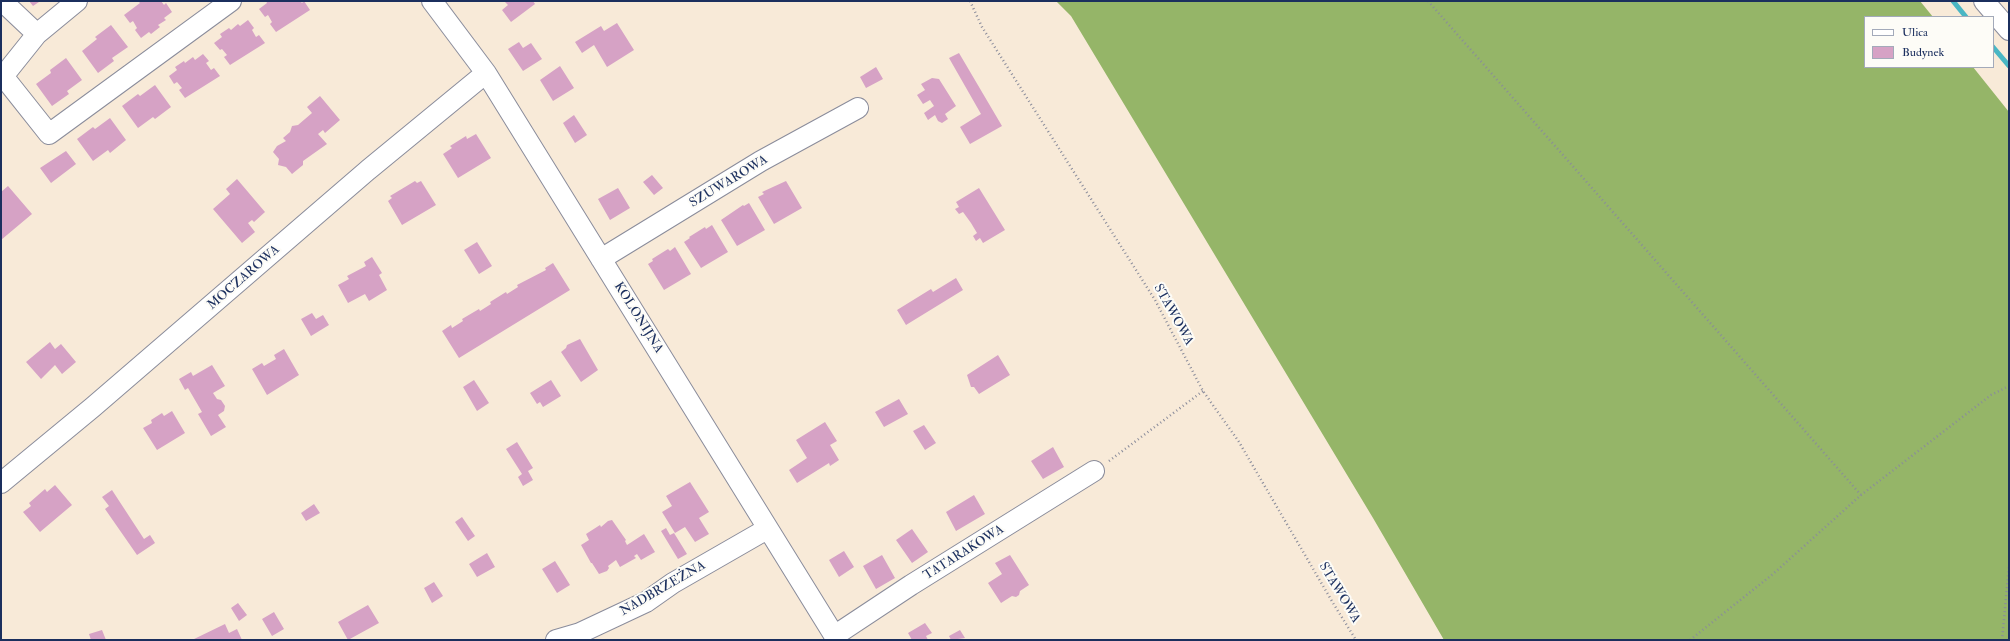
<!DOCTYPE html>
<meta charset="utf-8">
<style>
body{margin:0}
#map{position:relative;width:2010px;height:641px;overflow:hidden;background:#f8ead8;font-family:"IM FELL Double Pica",serif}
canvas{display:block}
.frame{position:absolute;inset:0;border:2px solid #1b2f5e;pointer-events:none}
.legend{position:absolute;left:1864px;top:16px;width:130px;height:52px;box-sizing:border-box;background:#fdfcf7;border:1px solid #a3aaba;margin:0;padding:5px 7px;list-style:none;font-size:12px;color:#1b2f5e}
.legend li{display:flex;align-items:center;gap:8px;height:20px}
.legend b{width:20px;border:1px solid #a3aaba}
</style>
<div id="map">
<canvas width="2010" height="641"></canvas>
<div class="frame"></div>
<ul class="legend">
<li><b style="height:5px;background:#fff"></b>Ulica</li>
<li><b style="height:11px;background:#d6a2c5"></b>Budynek</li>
</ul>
</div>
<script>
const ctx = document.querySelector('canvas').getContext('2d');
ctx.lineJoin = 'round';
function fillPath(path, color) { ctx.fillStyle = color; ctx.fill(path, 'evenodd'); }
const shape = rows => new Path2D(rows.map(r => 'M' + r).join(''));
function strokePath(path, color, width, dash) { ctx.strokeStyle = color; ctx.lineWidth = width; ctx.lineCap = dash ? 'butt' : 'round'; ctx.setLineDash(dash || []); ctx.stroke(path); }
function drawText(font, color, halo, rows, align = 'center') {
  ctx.font = font + ' "IM FELL Double Pica",serif'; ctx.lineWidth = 4; ctx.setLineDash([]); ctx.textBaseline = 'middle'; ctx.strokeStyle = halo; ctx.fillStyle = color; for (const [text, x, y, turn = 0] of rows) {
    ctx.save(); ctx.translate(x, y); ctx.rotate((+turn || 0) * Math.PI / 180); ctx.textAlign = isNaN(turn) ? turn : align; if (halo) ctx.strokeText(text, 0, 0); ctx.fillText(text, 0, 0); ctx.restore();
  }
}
fillPath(shape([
 [1056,1,1920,1,1933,17,1865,17,1865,67,1973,67,2009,112,2009,640,1444,640,1373,518,1071,16]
]), '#95b568');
strokePath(shape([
 [1953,1,1966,17],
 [1993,47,2009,66]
]), '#49b6c4', 5);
fillPath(shape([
 [29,1,38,1,39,2,33,6],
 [138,1,161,1,164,5,166,3,172,12,164,18,166,20,158,25,160,27,151,34,149,32,141,38,135,30,137,28,133,21,130,23,124,15,140,3],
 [266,1,300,1,302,3,304,1,310,10,276,32,270,24,272,22,268,15,265,17,259,9,267,3],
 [504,1,533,1,535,4,511,22,502,10,508,5],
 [248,20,254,28,252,30,256,37,259,35,265,43,230,65,224,57,227,55,222,49,220,50,214,43,222,37,220,34,229,28,231,30,238,24,240,26],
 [617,23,634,50,607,67,594,45,582,53,575,42,601,26,604,31],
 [111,25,128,47,112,58,114,61,98,73,82,51,97,39,95,37],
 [519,42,523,48,531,43,542,59,523,71,508,49],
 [959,53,1002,126,970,144,960,127,981,114,949,58],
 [203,54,209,61,206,63,211,70,214,68,220,76,185,98,179,90,182,88,177,82,174,84,169,76,177,70,175,67,184,61,185,63,193,57,195,60],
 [66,58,82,80,67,91,69,94,52,106,36,84,51,73,50,70],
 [560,66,574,88,553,101,540,80],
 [876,67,883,79,866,88,860,77],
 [932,78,939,79,956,106,945,114,948,119,942,123,938,121,935,115,928,120,924,113,934,106,930,100,923,104,917,95,925,90,921,84],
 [155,85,171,107,155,119,153,117,138,128,122,106,138,94,140,96],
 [320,96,340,120,325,133,323,130,318,134,327,144,303,161,303,165,292,174,286,167,278,165,279,159,273,152,277,146,286,141,283,138,290,132,292,126,298,125,312,113,307,107],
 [574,115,587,135,575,143,563,123],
 [110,118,126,140,110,153,108,150,93,161,77,139,93,127,95,129],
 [476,134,491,158,458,178,443,154,452,148,450,146,466,136,467,139],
 [66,151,76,164,51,183,40,168],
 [652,175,663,188,654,195,643,182],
 [237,179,265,212,254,222,252,220,248,223,255,232,242,243,213,209,230,194,226,189],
 [415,181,417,183,421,181,436,205,402,225,388,201,392,198,390,196],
 [786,181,802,208,774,224,758,197,764,194,762,192],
 [8,186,32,214,1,240,1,192],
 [618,188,630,208,610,220,598,199],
 [979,188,1005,230,983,243,980,238,976,241,973,236,977,233,971,223,963,212,959,214,955,209,959,207,956,202],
 [749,203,765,230,737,246,721,220,743,205,744,206],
 [712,225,728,252,701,268,684,242,690,238,689,237,705,227,706,229],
 [477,242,492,266,479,274,464,250],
 [675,247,691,274,664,290,648,264,653,261,652,259,668,249,670,251],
 [372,257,382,273,379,275,387,290,369,301,365,294,348,303,338,285,349,279,347,276,366,266,364,262],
 [553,263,570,290,459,358,442,331,451,325,452,328,463,321,462,319,479,309,480,311,491,304,490,302,506,292,507,294,518,287,517,285,546,270,545,268],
 [956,278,963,290,906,325,897,310,931,289,933,292],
 [312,313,316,319,323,315,329,325,311,336,301,319],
 [580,339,598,370,581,382,561,352,566,348,567,345],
 [50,342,55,349,61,344,76,362,62,374,55,365,41,379,26,362],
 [284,349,299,375,267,395,252,369,262,363,264,366,276,359,274,355],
 [998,355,1010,375,979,394,974,387,971,387,967,375],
 [212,365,225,386,213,393,217,399,221,400,225,406,224,411,218,415,226,427,211,436,198,414,202,412,188,388,185,390,179,379,191,372,193,376],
 [474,380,489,403,477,411,463,387],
 [551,380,561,396,543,407,540,402,537,404,530,393],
 [899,399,908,414,884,427,875,412],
 [172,411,185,433,157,450,143,428,152,423,151,420,162,413,164,416],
 [825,422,837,441,830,445,839,460,830,466,829,463,797,483,789,470,807,458,796,440],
 [924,425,936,443,925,450,913,431],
 [517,442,533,468,528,471,533,480,523,486,518,477,522,474,506,449],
 [1053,447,1064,467,1043,479,1031,461],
 [690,482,709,512,699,518,709,534,695,542,685,527,675,533,662,512,672,506,666,496],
 [55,485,72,505,40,532,23,512,31,506,29,503,45,489,47,492],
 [112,490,144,539,150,535,155,543,137,555,105,509,109,506,102,497],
 [974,495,985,514,956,531,946,512],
 [314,504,320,513,306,521,301,513],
 [462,517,475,536,468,541,455,522],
 [612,520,626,540,625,541,627,545,644,534,655,552,641,560,637,554,634,556,636,558,620,567,616,560,608,566,609,568,607,571,599,574,592,563,591,563,581,545,589,540,586,534,600,525,601,527,608,521],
 [666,528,670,535,674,533,687,554,678,559,661,531],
 [912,529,928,552,912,563,896,540],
 [844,551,854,567,839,577,829,560],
 [487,553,495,567,477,577,469,564],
 [882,555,895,578,876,589,863,566],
 [1010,555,1029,585,1020,591,1019,595,1016,597,1012,596,1001,603,988,583,1002,574,995,563],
 [555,561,570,585,557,593,542,569],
 [434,582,443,596,432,603,424,588],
 [238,603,247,615,239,621,231,608],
 [368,605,379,623,348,640,338,622],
 [274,612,284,629,272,636,262,619],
 [925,623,932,633,926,636,928,640,912,640,908,633],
 [225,624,229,633,237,629,242,640,192,640],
 [102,630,106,640,91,640,89,634],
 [960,630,965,638,951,640,949,636]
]), '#d6a2c5');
const minor = shape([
 [2,1,37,34,77,1],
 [432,1,486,73,837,640],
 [1984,1,2009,30],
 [3,76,49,134,231,1],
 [1,79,37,34],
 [601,259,761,161,858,108],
 [1,483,93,407,368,170,486,73],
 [834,636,911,585,1094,471],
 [556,640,580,633,646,602,673,583,767,529]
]);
strokePath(minor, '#8a8c9b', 22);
strokePath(shape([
 [970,1,982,27,1155,300,1203,391,1239,442,1333,603,1356,640],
 [1428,1,1861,495],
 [1109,461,1203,391],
 [1690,640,1773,574,1861,495,1991,395,2009,386],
 [2002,640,2009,566]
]), '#8a8c9b', 2.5, [1, 3]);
strokePath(minor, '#fff', 20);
drawText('13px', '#1b2f5e', '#fdfcf7', [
 ["SZUWAROWA",729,182,-31],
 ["MOCZAROWA",244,278,-41],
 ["STAWOWA",1173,315,61],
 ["KOLONIJNA",638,318,58],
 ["TATARAKOWA",964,553,-32],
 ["NADBRZEŻNA",663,589,-30],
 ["STAWOWA",1339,593,59]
]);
</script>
